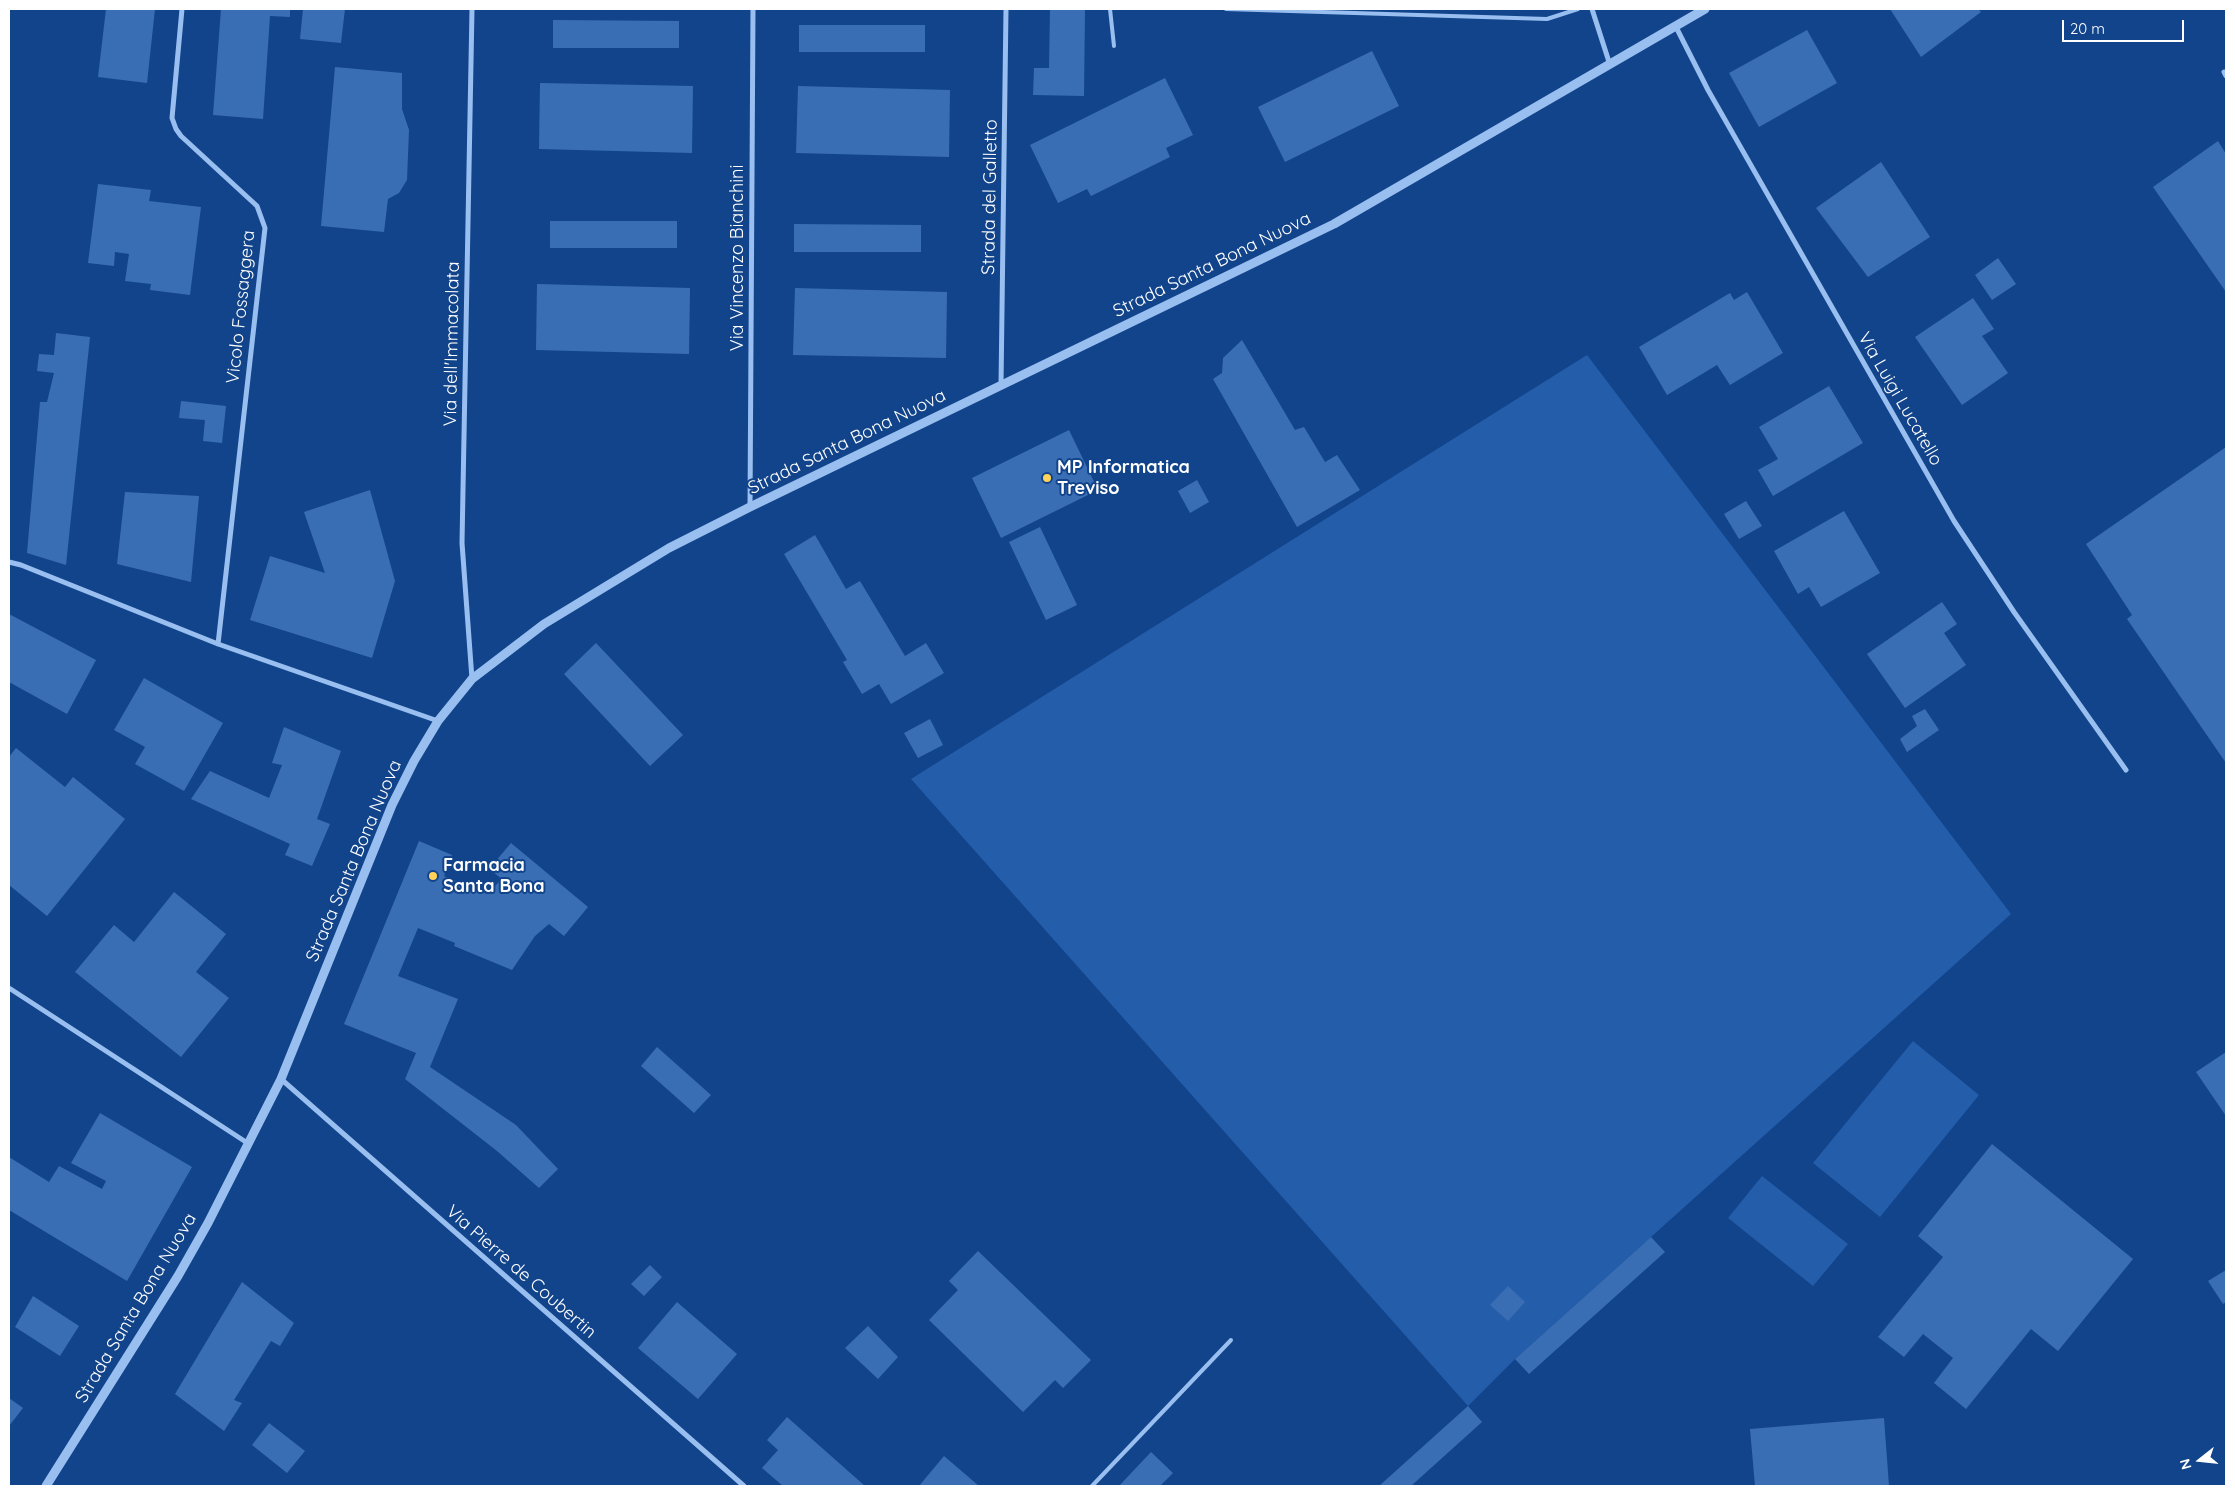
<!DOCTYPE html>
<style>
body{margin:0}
#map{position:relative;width:2235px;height:1495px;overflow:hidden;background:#12448b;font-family:Quicksand,sans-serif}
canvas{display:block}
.frame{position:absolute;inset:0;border:10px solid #fff;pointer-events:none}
.north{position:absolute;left:2175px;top:1435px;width:50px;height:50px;-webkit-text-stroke:4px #12448b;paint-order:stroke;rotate:254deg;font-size:14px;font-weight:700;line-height:20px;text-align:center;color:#fff}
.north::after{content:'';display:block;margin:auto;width:18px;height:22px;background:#fff;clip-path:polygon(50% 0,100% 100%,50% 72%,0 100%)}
.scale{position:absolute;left:2062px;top:20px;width:122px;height:22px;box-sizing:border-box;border:2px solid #fff;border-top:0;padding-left:6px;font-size:15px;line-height:18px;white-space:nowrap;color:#fff;-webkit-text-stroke:4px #12448b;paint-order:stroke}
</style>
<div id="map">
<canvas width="2235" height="1495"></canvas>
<div class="frame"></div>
<div class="north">N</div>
<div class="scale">20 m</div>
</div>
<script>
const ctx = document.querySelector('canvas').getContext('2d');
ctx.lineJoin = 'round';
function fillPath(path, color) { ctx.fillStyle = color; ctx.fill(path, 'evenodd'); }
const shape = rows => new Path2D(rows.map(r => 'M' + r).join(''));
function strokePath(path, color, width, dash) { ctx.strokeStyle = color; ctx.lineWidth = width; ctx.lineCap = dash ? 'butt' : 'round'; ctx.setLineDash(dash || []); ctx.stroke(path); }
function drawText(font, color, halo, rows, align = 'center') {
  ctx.font = font + ' Quicksand,sans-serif'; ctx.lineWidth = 4; ctx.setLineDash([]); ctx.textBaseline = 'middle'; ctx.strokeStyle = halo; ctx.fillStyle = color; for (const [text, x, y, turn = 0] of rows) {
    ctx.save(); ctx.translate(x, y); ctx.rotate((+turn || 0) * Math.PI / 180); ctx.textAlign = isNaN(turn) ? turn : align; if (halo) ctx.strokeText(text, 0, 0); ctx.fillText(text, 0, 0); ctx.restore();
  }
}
fillPath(shape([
 [1587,355,2011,914,1515,1359,1468,1406,911,779],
 [1913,1041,1979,1095,1880,1217,1813,1163],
 [1762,1176,1848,1244,1813,1286,1728,1218]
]), '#245daa');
fillPath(shape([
 [106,9,155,9,147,83,98,77],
 [221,9,290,9,290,17,270,16,263,119,213,115],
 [303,9,345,9,341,43,300,39],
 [1050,9,1085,9,1084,96,1033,95,1034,68,1049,68],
 [1890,9,1978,9,1981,12,1921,57],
 [553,20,679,21,679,48,553,48],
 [799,25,925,25,925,52,799,52],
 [1807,30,1837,83,1759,127,1729,73],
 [1372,51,1399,106,1285,162,1258,107],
 [335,67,402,73,402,109,409,130,407,180,399,193,388,199,384,232,321,226],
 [1165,78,1193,135,1166,148,1170,157,1091,196,1087,189,1058,203,1030,145],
 [540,83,693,86,692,153,539,149],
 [798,86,950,90,949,157,796,153],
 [2218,141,2226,154,2226,292,2153,187],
 [1881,162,1930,237,1868,277,1816,208],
 [98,184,151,190,149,201,201,207,190,295,150,290,151,284,125,281,129,254,115,252,114,266,88,263],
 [550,221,677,221,677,248,550,248],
 [794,224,921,225,921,252,794,252],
 [1998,258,2016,284,1992,300,1975,275],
 [537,284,690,288,689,354,536,350],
 [795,288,947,292,946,358,793,355],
 [1747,292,1783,353,1730,385,1717,365,1667,395,1639,347,1730,293,1734,300],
 [1973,298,1994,329,1982,336,2008,373,1962,405,1915,337],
 [56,333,90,337,66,565,27,553,40,402,47,402,54,373,37,371,39,354,54,355],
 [1242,340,1295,430,1304,427,1325,462,1337,455,1360,490,1297,527,1213,379,1222,373,1223,358],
 [1829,386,1863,443,1773,496,1758,470,1778,459,1759,427],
 [181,401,226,406,222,443,203,441,205,420,179,418],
 [1069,430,1098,490,1001,538,972,478],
 [2226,447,2226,763,2127,619,2132,615,2086,544],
 [1197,480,1209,502,1190,513,1178,491],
 [370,490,395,581,372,658,250,620,270,556,325,573,304,512],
 [125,492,199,496,191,582,117,564],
 [1746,501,1762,526,1739,539,1724,514],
 [1844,511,1880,573,1821,607,1809,587,1798,594,1774,551],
 [1040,527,1077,605,1046,620,1009,542],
 [815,535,846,589,860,581,905,656,926,643,944,673,891,704,879,684,862,694,843,662,847,660,784,554],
 [1942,602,1957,624,1944,633,1966,665,1905,708,1867,654],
 [9,614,96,660,67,714,9,682],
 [596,643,683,735,650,766,564,674],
 [144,678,223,723,184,791,135,764,145,747,114,730],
 [1925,709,1939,730,1907,752,1900,739,1917,726,1912,716],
 [930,719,943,745,918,758,904,733],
 [284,727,341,751,317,819,330,824,312,866,285,855,290,844,191,799,210,771,269,798,282,765,272,763],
 [16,748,65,787,73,777,125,819,47,916,9,885,9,757],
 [419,841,452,855,444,876,487,894,502,879,489,869,511,843,588,907,564,936,549,924,535,936,512,970,454,946,455,943,418,928,398,976,458,999,430,1067,516,1125,558,1169,539,1188,497,1151,405,1079,416,1053,344,1024],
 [174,892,226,934,196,972,229,998,181,1057,75,972,114,925,134,942],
 [657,1047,711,1095,694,1113,641,1066],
 [2226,1052,2226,1116,2196,1072],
 [100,1113,192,1167,127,1281,9,1210,9,1157,49,1182,59,1166,102,1189,106,1181,71,1163],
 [1992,1144,2133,1259,2058,1351,2031,1329,1966,1409,1934,1383,1953,1358,1923,1334,1904,1357,1878,1337,1943,1257,1918,1236],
 [1651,1237,1665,1252,1529,1374,1515,1359],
 [978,1251,1091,1360,1063,1388,1055,1380,1023,1412,929,1320,958,1290,949,1281],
 [650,1265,662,1277,644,1296,631,1284],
 [2226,1270,2226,1302,2223,1304,2208,1281],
 [242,1282,294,1323,280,1346,271,1341,234,1400,242,1403,224,1431,175,1394],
 [1508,1286,1525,1302,1508,1321,1490,1305],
 [33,1296,79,1326,60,1356,15,1327],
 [677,1302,737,1354,698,1399,638,1348],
 [868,1326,898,1357,878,1379,845,1348],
 [9,1398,23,1408,9,1426],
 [1468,1406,1482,1422,1411,1486,1379,1486],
 [787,1417,865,1486,783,1486,762,1468,778,1450,767,1440],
 [1884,1418,1889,1486,1755,1486,1750,1429],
 [269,1423,305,1451,287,1473,252,1445],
 [1151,1452,1173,1473,1160,1486,1119,1486],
 [944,1456,979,1486,919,1486]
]), '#3a6eb4');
strokePath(shape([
 [1110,9,1114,46],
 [1226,9,1547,19,1578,9],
 [1092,1486,1231,1340]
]), '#99bff1', 4);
strokePath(shape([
 [182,9,172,118,176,129,181,136,257,206,265,228,218,644],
 [472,9,462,543,472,679],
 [1592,9,1610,65],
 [1676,27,1708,90,1954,521,2014,612,2126,770],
 [2224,72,2226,76],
 [1001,385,1006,9],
 [750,507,753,9],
 [9,562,21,565,218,644,438,721],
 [9,988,249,1144],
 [281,1079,744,1486]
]), '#99bff1', 5);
strokePath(shape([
 [46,1486,178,1276,208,1223,281,1079,392,805,414,761,438,721,472,679,544,624,669,548,750,507,1334,224,1705,9]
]), '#99bff1', 9);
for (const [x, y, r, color] of [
 [1047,478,5,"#ffd359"],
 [433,876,5,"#ffd359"]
]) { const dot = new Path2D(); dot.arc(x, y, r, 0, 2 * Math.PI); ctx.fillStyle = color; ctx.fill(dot); strokePath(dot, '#12448b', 2); }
drawText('18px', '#fff', '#12448b', [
 ["Strada del Galletto",990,197,-89],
 ["Via Vincenzo Bianchini",738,258,-90],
 ["Strada Santa Bona Nuova",1212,265,-26],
 ["Vicolo Fossaggera",241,307,-84],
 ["Via dell'Immacolata",452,344,-89],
 ["Via Luigi Lucatello",1900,399,60],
 ["Strada Santa Bona Nuova",847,442,-26],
 ["Strada Santa Bona Nuova",354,861,-67],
 ["Via Pierre de Coubertin",521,1272,41],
 ["Strada Santa Bona Nuova",136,1308,-59]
]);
drawText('bold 18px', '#fff', '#12448b', [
 ["MP Informatica",1057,468],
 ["Treviso",1057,489],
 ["Farmacia",443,866],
 ["Santa Bona",443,887]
], 'left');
</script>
